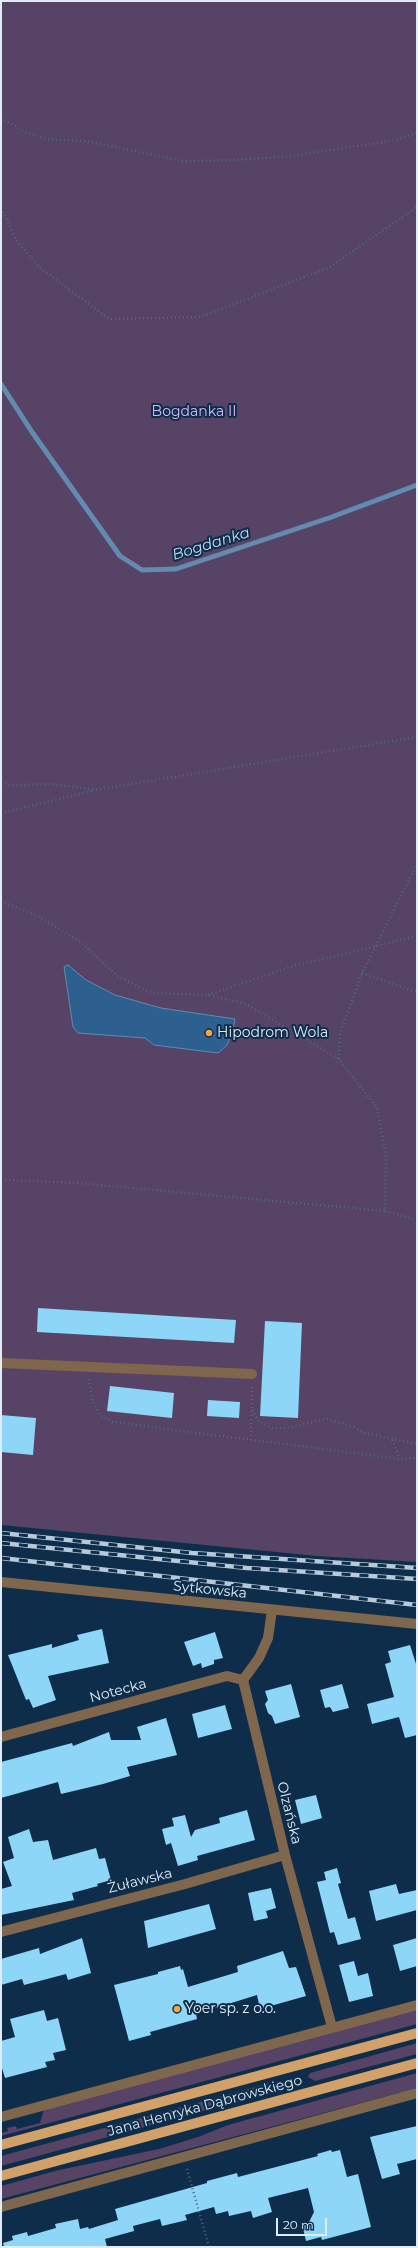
<!DOCTYPE html>
<meta charset="utf-8">
<style>
body{margin:0}
#map{position:relative;width:418px;height:2248px;overflow:hidden;background:#0d2d4a;font-family:Montserrat,sans-serif}
canvas{display:block}
.frame{position:absolute;inset:0;border:2px solid #e0edf9;pointer-events:none}
.scale{position:absolute;left:276px;top:2218px;width:51px;height:18px;box-sizing:border-box;border:2px solid #e0edf9;border-top:0;padding-left:5px;font-size:12px;line-height:14px;white-space:nowrap;color:#e0edf9;-webkit-text-stroke:3px #0d2d4a;paint-order:stroke}
</style>
<div id="map">
<canvas width="418" height="2248"></canvas>
<div class="frame"></div>
<div class="scale">20 m</div>
</div>
<script>
const ctx = document.querySelector('canvas').getContext('2d');
ctx.lineJoin = 'round';
function fillPath(path, color) { ctx.fillStyle = color; ctx.fill(path, 'evenodd'); }
const shape = rows => new Path2D(rows.map(r => 'M' + r).join(''));
function strokePath(path, color, width, dash) { ctx.strokeStyle = color; ctx.lineWidth = width; ctx.lineCap = dash ? 'butt' : 'round'; ctx.setLineDash(dash || []); ctx.stroke(path); }
function drawText(font, color, halo, rows, align = 'center') {
  ctx.font = font + ' Montserrat,sans-serif'; ctx.lineWidth = 4; ctx.setLineDash([]); ctx.textBaseline = 'middle'; ctx.strokeStyle = halo; ctx.fillStyle = color; for (const [text, x, y, turn = 0] of rows) {
    ctx.save(); ctx.translate(x, y); ctx.rotate((+turn || 0) * Math.PI / 180); ctx.textAlign = isNaN(turn) ? turn : align; if (halo) ctx.strokeText(text, 0, 0); ctx.fillText(text, 0, 0); ctx.restore();
  }
}
fillPath(shape([
 [1,1,417,1,417,1562,317,1556,1,1525],
 [417,2009,417,2024,1,2136,1,2133,8,2131,7,2128,16,2126,17,2129,40,2123,44,2109],
 [417,2043,417,2054,315,2081,308,2077,310,2073],
 [417,2073,417,2088,1,2199,1,2186,59,2170,159,2149,198,2137,228,2125],
 [270,2083,276,2087,270,2093,1,2166,1,2156]
]), '#564365');
const water = shape([
 [68,965,86,980,115,995,161,1008,235,1019,233,1030,227,1045,218,1053,154,1045,145,1038,78,1033,73,1027,64,967,68,965]
]);
fillPath(water, '#2d608f');
strokePath(water, '#638aaf', 1);
strokePath(shape([
 [1,384,32,432,120,556,142,570,176,569,329,518,417,485]
]), '#638aaf', 5);
fillPath(shape([
 [38,1308,236,1320,234,1343,37,1332],
 [265,1321,302,1323,298,1418,260,1416],
 [110,1386,174,1393,172,1418,107,1411],
 [208,1400,240,1402,239,1418,207,1416],
 [1,1415,36,1418,33,1455,1,1452],
 [102,1629,109,1663,48,1676,56,1700,33,1708,29,1699,26,1700,8,1655,52,1644,52,1648,79,1640,77,1635],
 [215,1632,223,1658,214,1660,214,1664,202,1668,201,1663,193,1666,184,1642],
 [410,1645,417,1667,417,1735,405,1738,399,1717,372,1724,367,1704,394,1697,385,1664,391,1662,388,1651],
 [291,1684,300,1717,275,1724,272,1716,268,1713,265,1704,268,1700,265,1691],
 [342,1684,349,1708,333,1712,330,1707,325,1708,320,1690],
 [225,1705,232,1729,198,1738,192,1714],
 [166,1718,177,1755,127,1767,130,1776,103,1784,61,1794,58,1782,1,1798,1,1762,72,1743,73,1746,109,1732,111,1740,141,1740,137,1727],
 [316,1795,322,1818,301,1824,295,1800],
 [247,1810,255,1840,197,1856,198,1860,178,1866,171,1843,166,1845,162,1829,174,1826,172,1818,185,1815,191,1837,195,1830,220,1823,219,1818],
 [29,1829,33,1842,48,1840,53,1860,96,1848,99,1859,105,1858,111,1880,97,1884,98,1886,72,1893,74,1900,1,1915,1,1889,12,1886,3,1862,14,1858,8,1837],
 [337,1868,341,1883,338,1884,348,1919,355,1917,361,1939,338,1945,334,1932,330,1933,317,1882,326,1880,324,1872],
 [396,1884,399,1894,417,1890,417,1910,376,1921,369,1891],
 [271,1888,276,1908,266,1911,268,1918,254,1921,248,1893],
 [209,1904,216,1929,148,1948,144,1921],
 [82,1938,91,1973,68,1980,66,1974,24,1985,22,1979,1,1985,1,1959,39,1948,40,1954],
 [417,1938,417,1966,400,1971,393,1945],
 [283,1951,289,1968,296,1967,306,1996,260,2009,257,1995,196,2014,197,2019,150,2032,151,2035,129,2041,114,1985,158,1974,158,1972,180,1966,181,1970,183,1969,188,1987,238,1972,237,1966],
 [354,1961,358,1976,368,1973,373,1996,349,2002,339,1965],
 [44,2010,47,2021,58,2018,66,2050,53,2053,55,2060,45,2062,47,2067,5,2078,1,2065,1,2041,15,2037,10,2019],
 [417,2126,417,2159,397,2164,400,2174,382,2179,370,2137],
 [331,2150,332,2152,340,2150,347,2177,358,2174,371,2227,322,2240,321,2237,306,2241,302,2224,309,2222,314,2212,308,2188,268,2198,272,2212,253,2218,251,2211,229,2216,228,2211,216,2214,214,2207,185,2215,187,2220,162,2226,160,2219,133,2226,134,2231,105,2239,107,2247,4,2247,3,2243,13,2240,12,2236,27,2232,28,2236,56,2228,55,2224,78,2219,80,2229,88,2227,89,2229,118,2220,115,2209,207,2183,207,2181,237,2173,238,2177,318,2156,317,2154]
]), '#8dd6f8');
strokePath(shape([
 [1,118,27,133,47,139,86,141,183,161,237,160,291,156,396,140,417,133],
 [1,208,17,241,40,268,109,319,200,317,330,267,417,207],
 [1,782,10,785,52,784,94,790,417,737],
 [1,813,92,791],
 [1,901,38,916,82,943,117,976,152,993,208,995,246,1004,339,1059,377,1108,386,1156,385,1211,417,1220],
 [362,973,417,992],
 [208,995,290,967,417,936],
 [339,1059,340,1034,362,973,417,864],
 [1,1180,77,1183,385,1211],
 [89,1379,92,1400,101,1416,113,1422,400,1459,417,1458],
 [252,1410,259,1422,272,1428,287,1428,327,1419,346,1424,365,1433,417,1444],
 [251,1440,252,1387],
 [392,1440,400,1459],
 [187,2169,209,2247]
]), '#4e6880', 2.5, [1, 3]);
strokePath(shape([
 [1,1363,252,1374],
 [1,1582,417,1624],
 [272,1610,268,1638,259,1658,243,1680,285,1855,332,2027],
 [1,1737,227,1676,243,1680],
 [1,1932,185,1884,285,1855],
 [1,2117,417,2005],
 [1,2207,417,2093]
]), '#7f674d', 10);
strokePath(shape([
 [1,2145,417,2033],
 [1,2176,417,2063]
]), '#d2a16a', 10);
const rail = shape([
 [1,1533,192,1553,417,1568],
 [1,1543,247,1568,417,1579],
 [1,1558,417,1605]
]);
strokePath(rail, '#b8c9d8', 4.5);
strokePath(rail, '#0d2d4a', 3, [9]);
for (const [x, y, r, color] of [
 [209,1033,4,"#f2a541"],
 [177,2009,4,"#f2a541"]
]) { const dot = new Path2D(); dot.arc(x, y, r, 0, 2 * Math.PI); ctx.fillStyle = color; ctx.fill(dot); strokePath(dot, '#0d2d4a', 1.5); }
drawText('14px', '#ddb9fc', '#0d2d4a', [
 ["Bogdanka II",194,412]
]);
drawText('14px', '#e0edf9', '#0d2d4a', [
 ["Hipodrom Wola",217,1033],
 ["Yoer sp. z o.o.",185,2009]
], 'left');
drawText('14px', '#e0edf9', '#0d2d4a', [
 ["Sytkowska",210,1590,6],
 ["Notecka",118,1691,-15],
 ["Olzańska",289,1813,76],
 ["Żuławska",140,1881,-14],
 ["Jana Henryka Dąbrowskiego",205,2106,-15]
]);
drawText('italic 15px', '#c0dcf8', '#0d2d4a', [
 ["Bogdanka",211,544,-17]
]);
</script>
